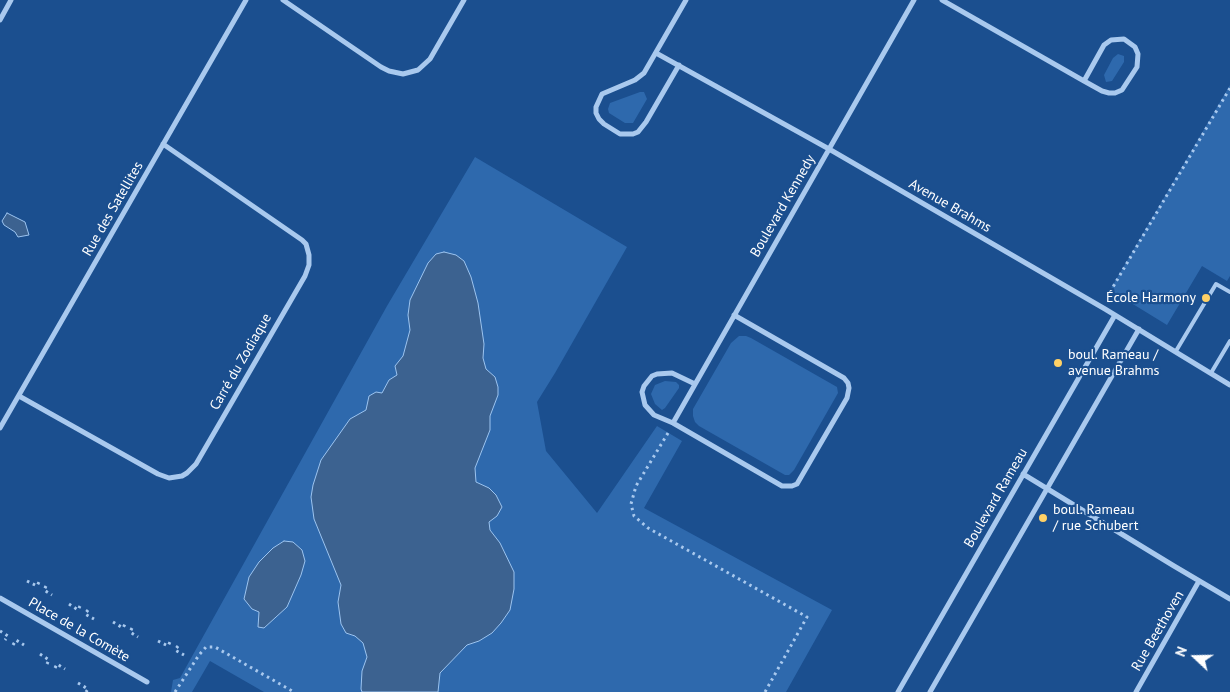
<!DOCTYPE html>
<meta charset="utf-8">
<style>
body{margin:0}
#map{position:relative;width:1230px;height:692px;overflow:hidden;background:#1b4f8f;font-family:"PT Sans",sans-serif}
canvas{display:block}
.north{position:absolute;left:1170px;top:632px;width:50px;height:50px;-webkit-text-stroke:4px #1b4f8f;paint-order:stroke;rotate:291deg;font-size:14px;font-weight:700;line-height:20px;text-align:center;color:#fff}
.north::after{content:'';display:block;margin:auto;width:18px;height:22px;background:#fff;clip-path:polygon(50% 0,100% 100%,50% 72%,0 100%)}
</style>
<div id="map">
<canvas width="1230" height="692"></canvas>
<div class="north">N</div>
</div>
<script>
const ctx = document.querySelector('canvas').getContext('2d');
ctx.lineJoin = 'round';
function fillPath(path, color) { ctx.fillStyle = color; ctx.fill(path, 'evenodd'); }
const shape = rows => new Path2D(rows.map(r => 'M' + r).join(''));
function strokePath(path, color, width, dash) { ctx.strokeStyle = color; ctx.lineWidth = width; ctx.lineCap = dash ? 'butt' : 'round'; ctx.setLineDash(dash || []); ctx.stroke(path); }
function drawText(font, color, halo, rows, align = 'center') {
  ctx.font = font + ' "PT Sans",sans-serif'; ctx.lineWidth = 4.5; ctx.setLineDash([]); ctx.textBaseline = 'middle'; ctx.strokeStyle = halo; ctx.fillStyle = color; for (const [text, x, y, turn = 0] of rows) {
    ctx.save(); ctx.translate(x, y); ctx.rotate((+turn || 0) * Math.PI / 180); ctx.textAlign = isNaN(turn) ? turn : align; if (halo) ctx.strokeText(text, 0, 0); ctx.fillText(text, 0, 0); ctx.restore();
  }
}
fillPath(shape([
 [1118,54,1124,56,1124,62,1112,81,1106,82,1104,75,1113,58],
 [1230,85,1230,276,1227,281,1202,266,1167,325,1110,290],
 [640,92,644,92,647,99,633,123,625,123,609,113,608,109,610,103],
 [475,157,627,247,555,373,537,402,546,451,597,513,657,426,682,441,644,508,832,610,786,692,264,692,210,661,192,692,171,692,173,680,180,678,387,306],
 [739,336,746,336,751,338,837,387,838,393,794,470,789,475,785,475,699,426,695,422,693,416,693,409,731,343],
 [665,381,676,382,679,385,679,388,665,408,662,410,655,404,651,394,655,385]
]), '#2e69ad');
const water = shape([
 [7,213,25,222,29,235,18,237,15,232,4,225,2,221,7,213],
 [444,252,456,255,464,261,471,277,478,303,484,344,483,358,486,369,495,377,498,387,498,395,490,416,490,430,475,468,476,482,489,488,496,495,502,507,497,516,489,522,490,530,500,543,514,572,514,589,510,610,501,623,492,633,479,641,467,645,440,673,438,692,362,692,361,689,362,671,367,657,363,643,355,636,346,633,341,624,338,602,341,585,314,519,311,497,313,485,321,460,350,419,366,410,369,396,376,392,382,393,389,380,397,375,395,366,403,356,410,330,408,315,410,300,428,263,436,254,444,252],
 [284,541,293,542,302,550,305,561,301,575,287,607,264,628,258,627,259,612,252,609,244,599,249,577,259,562,273,548,284,541]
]);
fillPath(water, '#3c6290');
strokePath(water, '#9cc4f0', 1);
strokePath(shape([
 [1110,292,1230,88],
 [668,433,636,486,631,504,634,516,648,528,807,617,765,692],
 [27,581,37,586,39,582],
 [46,586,44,590,52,595],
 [69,604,78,610,80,606],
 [88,610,85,614,94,619],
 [113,622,123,628,125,624],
 [132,628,130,632,138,637],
 [0,631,8,636,5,640],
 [158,641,168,646,170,642],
 [13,645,16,640,24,645],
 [178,646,175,650,184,655],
 [40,654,49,660,47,664],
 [55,668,57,664,65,669],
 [78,683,88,689,86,692],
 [175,692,199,655,206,647,215,647,294,692]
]), '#a9c9ee', 3, [2.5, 4]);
strokePath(shape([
 [1176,351,1216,284,1230,292],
 [1211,373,1230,341]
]), '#a9c9ee', 4);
strokePath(shape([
 [283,0,381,67,389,71,403,74,418,70,430,59,464,0],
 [942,0,1084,81,1102,91,1109,93,1115,93,1122,90,1137,67,1138,54,1135,47,1124,39,1111,40,1104,45,1084,81],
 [0,20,11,0],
 [656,53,829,149,1105,309,1230,385],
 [679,65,646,122,638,132,633,134,620,134,604,124,599,119,596,113,596,107,602,94,635,80,644,73,686,0],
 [695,384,672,373,657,374,652,376,644,386,642,392,645,405,654,415,673,423,782,486,792,486,797,484,847,398,849,388,848,383,844,378,734,315],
 [19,396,158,474,169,478,182,476,187,473,196,464,305,276,309,265,309,255,306,244,302,240,163,144],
 [673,423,914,0],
 [0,428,246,0],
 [1023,474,1174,566,1230,599],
 [0,598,147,682],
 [898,692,1115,315],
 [930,692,1139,329],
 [1136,692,1199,581]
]), '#a9c9ee', 5);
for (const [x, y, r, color] of [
 [1206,298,5,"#ffd166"],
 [1058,363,5,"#ffd166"],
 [1043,518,5,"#ffd166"]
]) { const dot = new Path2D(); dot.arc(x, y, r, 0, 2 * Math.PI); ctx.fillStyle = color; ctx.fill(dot); strokePath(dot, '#1b4f8f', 2); }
drawText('14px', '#fff', '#1b4f8f', [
 ["Boulevard Kennedy",783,206,-60],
 ["Avenue Brahms",950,206,30],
 ["Rue des Satellites",113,209,-60],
 ["Carré du Zodiaque",241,362,-60],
 ["Boulevard Rameau",996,498,-60],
 ["Place de la Comète",79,630,30],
 ["Rue Beethoven",1158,631,-60]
]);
drawText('14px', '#fff', '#1b4f8f', [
 ["École Harmony",1196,298,"right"],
 ["boul. Rameau /",1068,355],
 ["avenue Brahms",1068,371],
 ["boul. Rameau",1053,510],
 ["/ rue Schubert",1053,526]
], 'left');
</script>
